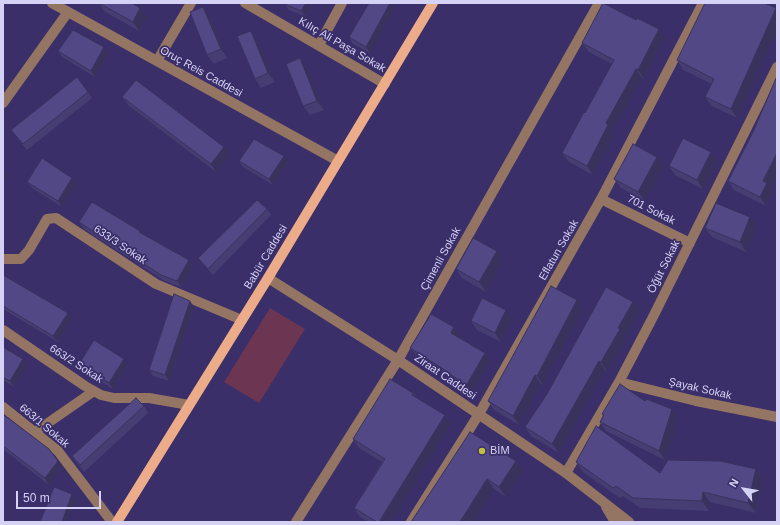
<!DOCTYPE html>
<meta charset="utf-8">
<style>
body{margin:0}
#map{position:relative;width:780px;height:525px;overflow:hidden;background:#3a2f69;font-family:Arial,sans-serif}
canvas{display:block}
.frame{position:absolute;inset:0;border:4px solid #d5d2f6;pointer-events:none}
.north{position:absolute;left:724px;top:469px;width:40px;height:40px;-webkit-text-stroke:3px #3a2f69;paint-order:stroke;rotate:301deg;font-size:11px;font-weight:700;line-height:16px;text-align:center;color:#d5d2f6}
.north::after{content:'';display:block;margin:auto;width:14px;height:18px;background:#d5d2f6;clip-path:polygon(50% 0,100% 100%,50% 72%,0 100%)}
.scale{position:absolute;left:16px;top:491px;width:85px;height:18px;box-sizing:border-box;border:2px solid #d5d2f6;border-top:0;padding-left:5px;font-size:12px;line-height:14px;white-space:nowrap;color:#d5d2f6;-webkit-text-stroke:3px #3a2f69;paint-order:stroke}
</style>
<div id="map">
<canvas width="780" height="525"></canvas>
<div class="frame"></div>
<div class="north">N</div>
<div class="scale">50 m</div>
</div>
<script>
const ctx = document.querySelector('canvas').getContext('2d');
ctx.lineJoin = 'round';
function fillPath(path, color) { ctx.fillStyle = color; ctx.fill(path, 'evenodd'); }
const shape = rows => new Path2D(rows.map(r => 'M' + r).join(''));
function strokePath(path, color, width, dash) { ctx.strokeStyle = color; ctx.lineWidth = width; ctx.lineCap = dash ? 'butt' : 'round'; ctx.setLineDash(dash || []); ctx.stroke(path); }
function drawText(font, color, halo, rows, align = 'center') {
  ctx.font = font + ' Arial,sans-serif'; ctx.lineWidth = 3.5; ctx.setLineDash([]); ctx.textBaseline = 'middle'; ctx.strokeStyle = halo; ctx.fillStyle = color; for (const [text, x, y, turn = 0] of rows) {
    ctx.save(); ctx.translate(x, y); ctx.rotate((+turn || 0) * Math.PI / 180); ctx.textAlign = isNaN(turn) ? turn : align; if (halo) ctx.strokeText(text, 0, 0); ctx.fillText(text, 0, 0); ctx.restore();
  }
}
fillPath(shape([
 [270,308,305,329,259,403,224,382]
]), '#6c3552');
strokePath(shape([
 [52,3,338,161],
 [245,3,385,84],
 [319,45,342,3],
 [157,61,191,3],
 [3,103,68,12],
 [601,199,690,243],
 [3,259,21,259,29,250,47,219,56,218,156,284,242,320],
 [268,278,398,360,566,473,629,522],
 [3,330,85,386,101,395,114,398,149,398,189,405],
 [619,382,696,401,777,417],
 [3,407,58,451,112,522],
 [35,432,94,391],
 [566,473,619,382,654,315,777,67],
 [606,507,615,522],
 [296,522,398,360,599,3],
 [411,522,479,414,601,199,703,3]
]), '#947463', 10);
strokePath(shape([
 [117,522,268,278,433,3]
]), '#edac89', 10);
fillPath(shape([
 [99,3,140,8,147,17,139,31,105,12],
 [313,3,306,17,289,10,285,4],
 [369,3,370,53,353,44,349,37],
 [776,8,777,10,777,30,737,118,712,106,705,97,712,84,683,70,677,60],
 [210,16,227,58,214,64,207,55],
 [636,20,665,38,644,79,642,78,613,131,615,134,593,175,569,162,562,153,612,64,589,52,582,43],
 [251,31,257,40,275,82,261,88,255,79],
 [58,51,108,53,95,77,62,57],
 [306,67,324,110,310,115,303,106],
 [88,92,92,98,27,150,11,130],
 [122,97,230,155,216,172,128,105],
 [711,152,717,161,703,189,675,175,669,166],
 [239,161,288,162,273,185,243,167],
 [664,166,645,201,621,188,614,179],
 [72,178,77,184,62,207,32,188,27,182],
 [728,181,771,188,773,192,766,206,734,190],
 [267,209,271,215,213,275,203,264,198,258],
 [79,222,142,234,194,266,181,287,165,281,84,229],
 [757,226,746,252,712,237,705,228],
 [503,260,486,292,462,278,456,269],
 [3,275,72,319,58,342,3,309],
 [577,300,583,310,543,385,541,384,519,425,494,410,488,401],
 [633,302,640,311,625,337,627,338,607,372,605,370,559,453,531,436,525,427],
 [194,307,169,381,153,376,149,370],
 [512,320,501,342,477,330,471,321],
 [460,335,458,337,485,353,490,361,471,394,450,377,416,355,410,348],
 [3,347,28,365,14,387,3,380],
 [79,364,128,365,113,389,83,370],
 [413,393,416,398,445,415,451,424,391,522,369,522,360,517,354,508,382,462,359,448,353,439],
 [144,406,148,413,84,472,76,462,72,456],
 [3,414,62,467,49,485,3,449],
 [602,414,679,418,665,460,606,431,600,422,603,415],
 [516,461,523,471,506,497,494,489,411,522],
 [576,462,660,473,756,469,763,479,756,513,710,502,709,511,640,508,623,496,620,498,583,472]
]), '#463e72');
fillPath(shape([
 [306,3,313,3,306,17,301,11],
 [390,3,398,3,370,53,366,47],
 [203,7,210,16,227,58,221,49],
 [140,8,147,17,139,31,133,22],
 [776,8,777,10,777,30,737,118,731,109],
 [659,29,665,38,644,79,638,70],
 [251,31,257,40,275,82,268,73],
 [104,47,108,53,95,77,91,71],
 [300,58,306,67,324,110,317,101],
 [636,69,642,78,613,131,615,134,593,175,587,166,606,123],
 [224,147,230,155,216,172,211,164],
 [711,152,717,161,703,189,697,180],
 [777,153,777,175,771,188,773,192,766,206,760,197,763,181],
 [284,156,288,162,273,185,269,179],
 [657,157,664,166,645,201,638,192],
 [4,168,8,174,3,185,3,169],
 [72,178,77,184,62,207,58,201],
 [750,217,757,226,746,252,740,242],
 [497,251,503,260,486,292,479,282],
 [189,260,194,266,181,287,177,281],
 [577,300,583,310,543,385,537,376],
 [190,301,194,307,169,381,165,375],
 [633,302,640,311,625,337,627,338,607,372,601,362,618,328],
 [506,310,512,320,501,342,495,333],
 [68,313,72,319,58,342,53,336],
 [454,327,460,335,456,341,451,333],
 [485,353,490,361,471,394,466,386],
 [23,359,28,365,14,387,10,381],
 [124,359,128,365,113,389,109,383],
 [599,361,605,370,559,453,552,444],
 [535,375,541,384,519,425,513,416],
 [672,409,679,418,665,460,659,451],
 [445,415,451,424,391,522,379,522],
 [58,461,62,467,49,485,45,478],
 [516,461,523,471,506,497,499,487],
 [756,469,763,479,756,513,748,503],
 [487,479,494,489,474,522,460,522],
 [703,492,710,502,709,511,702,501],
 [72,494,77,501,68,522,62,522]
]), '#39325d');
const building = shape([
 [99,3,132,3,140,8,133,22,99,3],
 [285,3,306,3,301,11,285,4,285,3],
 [369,3,390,3,366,47,349,37,369,3],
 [603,3,636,20,637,18,659,29,638,70,636,69,606,123,608,125,587,166,562,153,584,112,585,113,614,60,582,43,603,3],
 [705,3,764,3,776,8,731,109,705,97,714,79,677,60,705,3],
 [203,7,221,49,207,55,190,12,203,7],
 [73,30,104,47,91,71,58,51,73,30],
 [251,31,268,73,255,79,237,36,251,31],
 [300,58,317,101,303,106,286,64,300,58],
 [777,76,777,153,763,181,767,183,760,197,728,181,753,132,777,76],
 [77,77,88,92,23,144,11,130,77,77],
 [136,80,224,147,211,164,122,97,136,80],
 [683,138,711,152,697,180,669,166,683,138],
 [254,139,284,156,269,179,239,161,254,139],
 [633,144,657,157,638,192,614,179,633,144],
 [42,158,72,178,58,201,27,182,42,158],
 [257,200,267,209,208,269,198,258,257,200],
 [92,202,140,231,139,232,189,260,177,281,161,275,79,222,92,202],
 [716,203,750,217,740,242,705,228,716,203],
 [473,238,497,251,479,282,456,269,473,238],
 [3,275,68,313,53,336,3,306,3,275],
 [551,286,577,300,537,376,535,375,513,416,488,401,551,286],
 [606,287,633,302,618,328,620,329,601,362,599,361,552,444,525,427,547,394,606,287],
 [174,294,190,301,165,375,149,370,174,294],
 [482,298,506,310,495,333,471,321,482,298],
 [431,314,454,327,451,333,485,353,466,386,445,370,410,348,431,314],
 [94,340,124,359,109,383,79,364,94,340],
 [3,347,23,359,10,381,3,377,3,347],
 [390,379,413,393,412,395,445,415,379,522,377,522,354,508,385,459,353,439,390,379],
 [620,384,645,401,646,399,672,409,659,451,600,422,604,415,602,414,620,384],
 [136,398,144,406,80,465,72,456,136,398],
 [3,414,49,449,58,461,45,478,3,446,3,414],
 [596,426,660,473,668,460,720,461,756,469,748,503,703,492,702,501,633,498,616,486,613,488,576,462,596,426],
 [470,432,516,461,499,487,487,479,460,522,411,522,470,432],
 [54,487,72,494,62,522,40,522,54,487]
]);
fillPath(building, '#514885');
strokePath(building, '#39325d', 1);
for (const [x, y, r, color] of [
 [482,451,4,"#bfbe41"]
]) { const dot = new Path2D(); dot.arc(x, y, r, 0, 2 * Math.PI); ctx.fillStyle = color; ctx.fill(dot); strokePath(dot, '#3a2f69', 1.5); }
drawText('11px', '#d5d2f6', '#3a2f69', [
 ["Kılıç Ali Paşa Sokak",342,45,30],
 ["Oruç Reis Caddesi",201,72,29],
 ["701 Sokak",651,210,27],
 ["633/3 Sokak",120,245,34],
 ["Eflatun Sokak",559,250,-60],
 ["Babür Caddesi",266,257,-59],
 ["Çimenli Sokak",441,259,-61],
 ["Öğüt Sokak",664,267,-63],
 ["663/2 Sokak",76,364,33],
 ["Ziraat Caddesi",445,377,34],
 ["Şayak Sokak",700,389,13],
 ["663/1 Sokak",44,426,40]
]);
drawText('11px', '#d5d2f6', '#3a2f69', [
 ["BİM",490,451]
], 'left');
</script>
